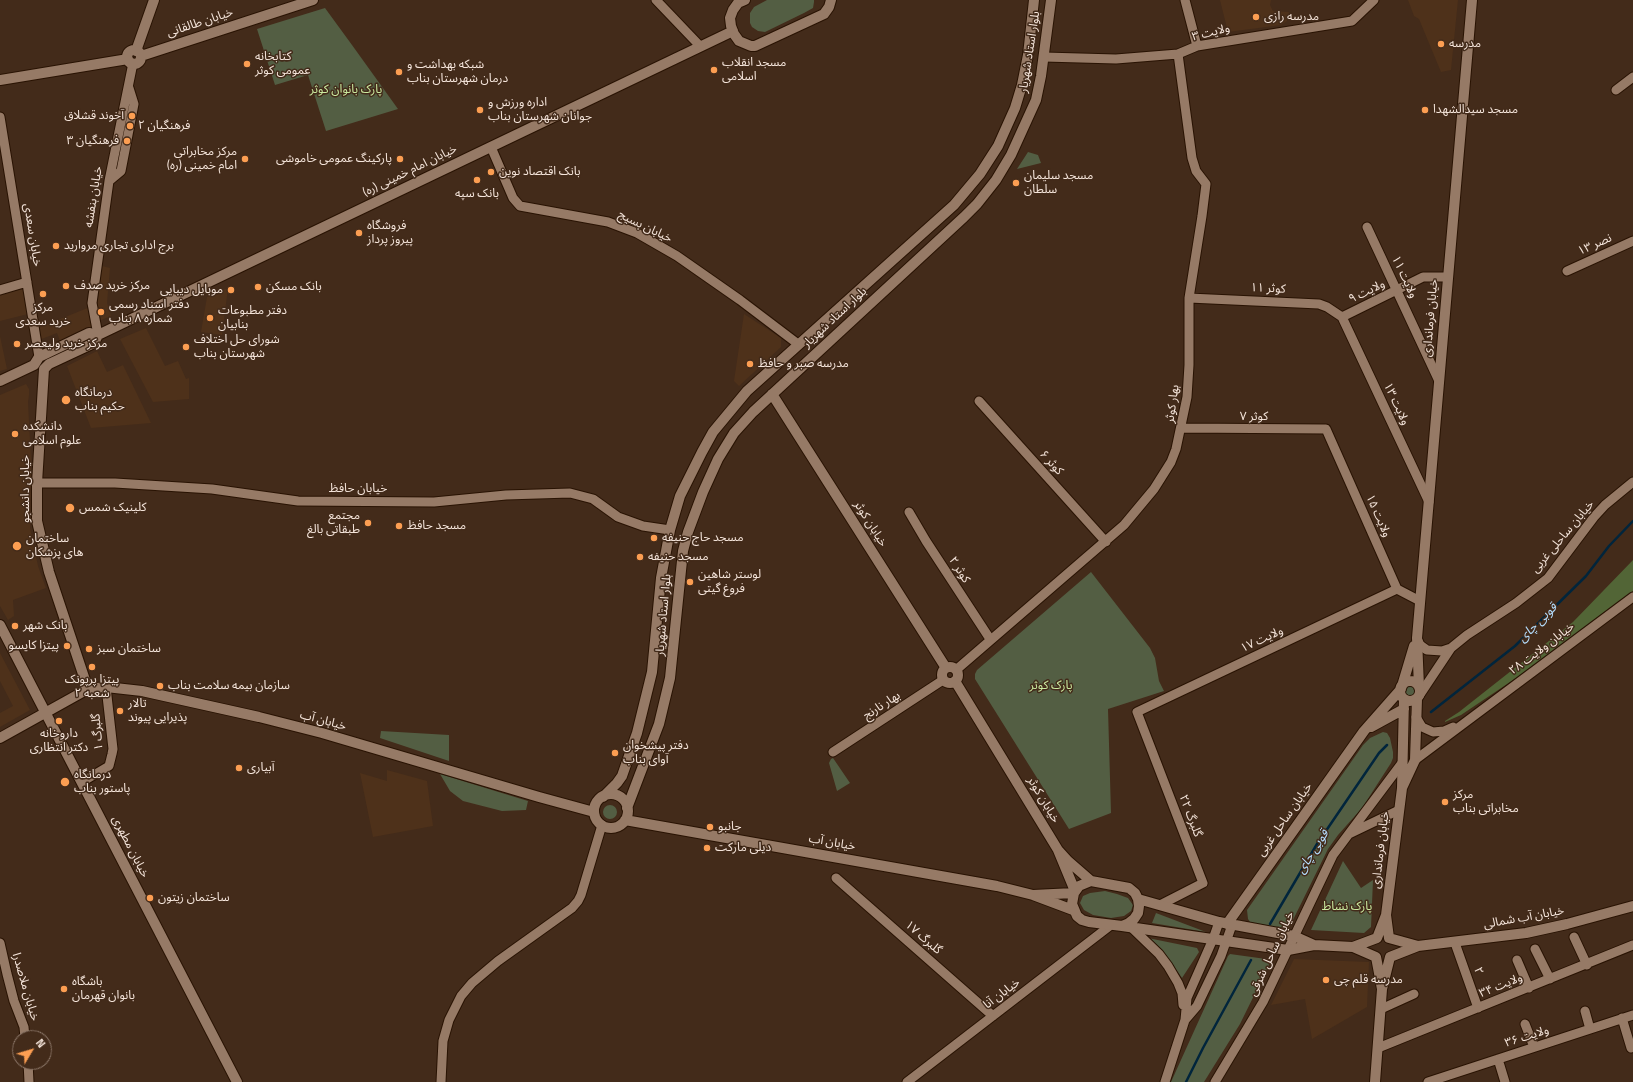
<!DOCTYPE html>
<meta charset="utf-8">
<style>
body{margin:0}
#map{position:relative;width:1633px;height:1082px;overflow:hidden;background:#432b1a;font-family:"Titillium Web",sans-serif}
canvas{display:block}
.north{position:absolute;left:12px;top:1030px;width:40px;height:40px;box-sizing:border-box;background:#432b1a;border:1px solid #8a7567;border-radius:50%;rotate:52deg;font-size:11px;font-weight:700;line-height:16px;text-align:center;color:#f5e5db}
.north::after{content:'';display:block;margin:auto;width:14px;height:18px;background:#fc9e52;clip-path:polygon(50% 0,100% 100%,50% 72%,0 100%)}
</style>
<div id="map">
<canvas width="1633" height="1082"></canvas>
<div class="north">N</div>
</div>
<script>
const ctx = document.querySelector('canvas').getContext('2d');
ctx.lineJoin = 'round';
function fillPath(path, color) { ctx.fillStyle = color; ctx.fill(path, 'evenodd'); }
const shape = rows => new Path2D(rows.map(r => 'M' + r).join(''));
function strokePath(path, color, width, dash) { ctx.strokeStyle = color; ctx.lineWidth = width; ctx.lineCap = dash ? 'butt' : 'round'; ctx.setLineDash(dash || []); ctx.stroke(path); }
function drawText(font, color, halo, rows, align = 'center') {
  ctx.font = font + ' "Titillium Web","Noto Sans Arabic",sans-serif'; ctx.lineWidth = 3; ctx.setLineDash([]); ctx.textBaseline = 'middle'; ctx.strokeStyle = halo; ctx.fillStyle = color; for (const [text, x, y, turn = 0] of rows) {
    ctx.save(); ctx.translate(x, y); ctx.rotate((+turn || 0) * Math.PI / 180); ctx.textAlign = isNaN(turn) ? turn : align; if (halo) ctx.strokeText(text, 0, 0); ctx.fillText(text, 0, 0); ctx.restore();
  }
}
fillPath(shape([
 [1220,0,1271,0,1270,5,1273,11,1289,12,1287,21,1281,25,1228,32],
 [1408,0,1458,0,1451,70,1441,72,1419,19,1414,16],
 [102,266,110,268,107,303,111,316,99,321,97,306],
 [228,288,222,335,201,332,207,297],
 [23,289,28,314,0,321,0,294],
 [90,307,93,326,60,341,57,333,39,340,38,328],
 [744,314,781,338,781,347,739,386,734,381],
 [146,328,165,366,178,361,186,379,189,378,189,399,153,402,120,339],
 [0,336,7,369,0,371],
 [97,351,107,372,123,365,151,423,91,428,67,366],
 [26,384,29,389,29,395,28,402,31,461,30,528,38,566,46,588,13,600,14,616,8,620,0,606,0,395],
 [0,653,30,710,0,727,0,713,13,706,0,681],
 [387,770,427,781,433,826,373,837,360,773,387,781],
 [1294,959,1369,962,1367,1007,1312,1039,1305,999,1271,1005]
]), '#4e311a');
fillPath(shape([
 [767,0,814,0,814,2,813,8,804,13,765,32,758,31,752,27,750,23,750,13,754,7],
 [325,8,352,45,398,109,326,131,308,75,275,85,257,29],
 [1028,152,1038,155,1041,163,1017,169],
 [1091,572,1150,648,1155,658,1159,681,1164,691,1108,709,1111,813,1069,829,975,679,975,674,977,670],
 '1403 691a7 7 0 1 1 14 0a7 7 0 1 1-14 0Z',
 [381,731,449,735,449,761,380,738],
 [1383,732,1387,733,1390,738,1393,752,1393,758,1391,763,1362,808,1338,835,1328,849,1290,926,1285,930,1250,922,1248,919,1247,910,1363,745,1370,738],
 [833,758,850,783,837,791,829,763,831,759],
 [440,774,528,801,526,810,502,811,463,801,450,791],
 '603 812a7 7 0 1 1 14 0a7 7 0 1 1-14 0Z',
 [1343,861,1361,888,1373,880,1371,927,1364,933,1311,930],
 [1105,891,1117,894,1128,898,1133,905,1131,911,1124,916,1111,918,1093,915,1084,910,1080,903,1083,896,1090,893],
 [1156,913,1206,932,1152,923],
 [1148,938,1197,948,1199,952,1182,978,1163,951],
 [1230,954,1266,959,1269,965,1240,1024,1204,1082,1171,1082,1228,956]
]), '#535e43');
fillPath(shape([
 [1633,560,1633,591,1528,670,1461,715,1445,722,1445,721,1459,712,1573,622]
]), '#526536');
strokePath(shape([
 [1431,712,1515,646,1586,576,1609,546,1633,521],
 [1270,924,1317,844,1379,753,1387,745],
 [1186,1082,1203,1048,1251,960]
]), '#01253c', 2.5);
const street = shape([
 [656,0,700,46],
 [1185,0,1197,46],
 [1044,57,1116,59,1178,54,1197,46,1352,21,1374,0],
 [1616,90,1633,77],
 [0,117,39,357],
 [491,147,513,198,520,206,608,222,637,233,677,256,740,300,798,344],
 [109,181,121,171,134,104,129,88],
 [1367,227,1439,381],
 [1567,271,1633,241],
 [0,290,27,282],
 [1189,298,1319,304,1327,307,1342,317,1429,502],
 [1342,317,1423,277,1448,277],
 [98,335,92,303,109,181,133,63],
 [979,401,1106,542],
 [1181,428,1326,429,1397,589,1420,601],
 [37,483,115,483,212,489,298,501,434,502,506,495,570,493,593,499,618,517,643,526,670,530],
 [909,512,926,541,990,639],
 [1417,638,1420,645,1427,650,1442,651,1451,648],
 [956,670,1124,525,1154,489,1171,462,1176,449,1187,397,1189,365,1189,298,1202,216,1206,184,1196,171,1192,158,1178,54],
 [1419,696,1451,648,1467,635,1516,603,1548,578,1594,517,1605,505,1633,482],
 [1416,717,1422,727,1433,732,1444,731,1453,727],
 [833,752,943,680],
 [1415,760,1633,597],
 [82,782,109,766,112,754,113,749,106,687],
 [1349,834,1399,810],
 [836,878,993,1016],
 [1160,905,1203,883,1137,712,1397,589],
 [1131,927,1159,954,1168,966,1178,983,1182,993,1183,1005],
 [1574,937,1587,965],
 [0,943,7,974,14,1001,24,1027,25,1038],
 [1455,943,1478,1008],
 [1535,949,1550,979],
 [1517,960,1529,988],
 [1381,1009,1414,994],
 [1585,1011,1590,1029],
 [1622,1018,1631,1048],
 [1185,1020,1197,1006,1221,956,1232,925],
 [1525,1024,1534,1047],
 [1378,1048,1633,945],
 [1498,1059,1505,1082],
 [28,1062,29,1082],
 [441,1082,443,1041,449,1020,461,996,472,983,498,961,572,908,578,901,581,895,602,825],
 [907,1082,1111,925],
 [1165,1082,1185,1020,1187,998,1213,939,1219,922],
 [1215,1082,1263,1002,1333,855,1402,763],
 [1428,1082,1633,1015]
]);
const secondary = shape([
 [745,0,738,3,733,10,730,18,731,26,734,34,739,41,751,46,755,46,824,14,829,7,831,0],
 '127 57a7 7 0 1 1 14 0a7 7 0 1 1-14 0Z',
 [136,51,154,0],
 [141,56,313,0],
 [0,80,128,59],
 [0,381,34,365,39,357,89,333,98,335,733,31],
 [772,394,946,668],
 [0,625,237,1082],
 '942 675a8 8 0 1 1 16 0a8 8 0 1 1-16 0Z',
 [955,681,1058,850],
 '1400 691a10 10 0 1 1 20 0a10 10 0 1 1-20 0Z',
 [1402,686,1414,646],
 [1419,687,1417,638,1472,0],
 [88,689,49,572,37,521,37,483,44,369,49,364,94,343,98,335],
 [1404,699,1402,788,1415,760,1417,699],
 [1371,727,1404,709],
 [0,738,88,689,106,687,142,691,259,717,322,733,539,797,594,812],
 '594 811a17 17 0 1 1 34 0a17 17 0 1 1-34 0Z',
 [603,797,617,783,622,776,637,733,652,672,661,578,670,530,680,496,702,452,713,432,747,391,954,205,980,174,998,146,1015,108,1022,85,1028,55,1034,0],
 [627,808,659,724,670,678,683,551,688,532,703,492,718,459,734,433,753,412,964,217,977,204,996,180,1011,155,1036,100,1041,76,1051,0],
 [625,820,997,886,1033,895],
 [1091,881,1129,888,1135,893,1138,899,1139,906,1138,913,1134,919,1129,923,1122,926,1089,922,1082,920,1077,916,1072,904,1074,893,1079,886,1091,881],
 [1075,891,1058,850,1068,861,1091,881],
 [1073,910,1033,895,1074,893],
 [1386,915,1389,938,1418,946,1390,957,1382,989,1376,957,1353,947,1377,938,1386,915],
 [1386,915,1402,788],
 [1227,924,1364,731,1401,689],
 [1122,926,1288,950,1314,945,1294,936,1219,922,1138,899],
 [1314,945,1353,947],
 [1418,946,1526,933,1567,924,1633,906],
 [1375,1082,1382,989]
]);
strokePath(street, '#291303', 11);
strokePath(secondary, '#291303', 12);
strokePath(street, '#967a66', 9);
strokePath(secondary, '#967a66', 10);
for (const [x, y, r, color] of [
 [1256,17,4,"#fc9e52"],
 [1441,44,4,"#fc9e52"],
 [247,64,4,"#fc9e52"],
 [714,70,4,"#fc9e52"],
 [399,72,4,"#fc9e52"],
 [480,110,4,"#fc9e52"],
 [1425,110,4,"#fc9e52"],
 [132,116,4,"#fc9e52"],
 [130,126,4,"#fc9e52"],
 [127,141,4,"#fc9e52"],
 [245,159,4,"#fc9e52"],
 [400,159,4,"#fc9e52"],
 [491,172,4,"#fc9e52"],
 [477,180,4,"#fc9e52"],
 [1016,183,4,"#fc9e52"],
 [359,233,4,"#fc9e52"],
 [56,246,4,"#fc9e52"],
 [66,286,4,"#fc9e52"],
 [258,287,4,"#fc9e52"],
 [231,290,4,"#fc9e52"],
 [43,294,4,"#fc9e52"],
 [101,312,4,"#fc9e52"],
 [210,318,4,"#fc9e52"],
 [17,344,4,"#fc9e52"],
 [186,347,4,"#fc9e52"],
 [750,364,4,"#fc9e52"],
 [66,400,5,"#fc9e52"],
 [15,434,4,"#fc9e52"],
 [70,508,5,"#fc9e52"],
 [368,523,4,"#fc9e52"],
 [399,526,4,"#fc9e52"],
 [654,538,4,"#fc9e52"],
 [17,546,5,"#fc9e52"],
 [640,557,4,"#fc9e52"],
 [690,582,4,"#fc9e52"],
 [15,626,4,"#fc9e52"],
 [67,646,4,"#fc9e52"],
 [89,649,4,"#fc9e52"],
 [92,667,4,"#fc9e52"],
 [160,686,4,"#fc9e52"],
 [120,711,4,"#fc9e52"],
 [59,721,4,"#fc9e52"],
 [615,753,4,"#fc9e52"],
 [239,768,4,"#fc9e52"],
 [65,782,5,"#fc9e52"],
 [1445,802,4,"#fc9e52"],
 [710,827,4,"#fc9e52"],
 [707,848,4,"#fc9e52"],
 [150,898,4,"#fc9e52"],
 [1326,980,4,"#fc9e52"],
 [64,989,4,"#fc9e52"]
]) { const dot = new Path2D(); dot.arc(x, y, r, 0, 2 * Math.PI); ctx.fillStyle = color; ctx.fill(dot); strokePath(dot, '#432b1a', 1.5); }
drawText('12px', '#f5e5db', '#432b1a', [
 ["مدرسه رازی",1264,17],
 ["مدرسه",1449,44],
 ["کتابخانه",255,57],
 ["عمومی کوثر",255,71],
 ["مسجد انقلاب",722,63],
 ["اسلامی",722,77],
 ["شبکه بهداشت و",407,65],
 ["درمان شهرستان بناب",407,79],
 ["اداره ورزش و",488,103],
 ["جوانان شهرستان بناب",488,117],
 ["مسجد سیدالشهدا",1433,110],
 ["آخوند قشلاق",124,116,"right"],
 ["فرهنگیان ۲",138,126],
 ["فرهنگیان ۳",119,141,"right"],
 ["مرکز مخابراتی",237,152,"right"],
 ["امام خمینی (ره)",237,166,"right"],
 ["پارکینگ عمومی خاموشی",392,159,"right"],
 ["بانک اقتصاد نوین",499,172],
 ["مسجد سلیمان",1024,176],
 ["سلطان",1024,190],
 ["بانک سپه",477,194,"center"],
 ["فروشگاه",367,226],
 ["پیروز پرداز",367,240],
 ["برج اداری تجاری مروارید",64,246],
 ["مرکز خرید صدف",74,286],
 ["بانک مسکن",266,287],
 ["موبایل دیبایی",223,290,"right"],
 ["دفتر اسناد رسمی",109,305],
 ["شماره ۸ بناب",109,319],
 ["مرکز",43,308,"center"],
 ["خرید سعدی",43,322,"center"],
 ["دفتر مطبوعات",218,311],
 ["بنابیان",218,325],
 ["شورای حل اختلاف",194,340],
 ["شهرستان بناب",194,354],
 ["مرکز خرید ولیعصر",25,344],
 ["مدرسه صبر و حافظ",758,364],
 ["درمانگاه",75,393],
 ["حکیم بناب",75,407],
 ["دانشکده",23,427],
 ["علوم اسلامی",23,441],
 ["کلینیک شمس",79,508],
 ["مجتمع",360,516,"right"],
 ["طبقاتی بالغ",360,530,"right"],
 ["مسجد حافظ",407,526],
 ["مسجد حاج حنیفه",662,538],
 ["ساختمان",26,539],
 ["های پزشکان",26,553],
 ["مسجد حنیفه",648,557],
 ["لوستر شاهین",698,575],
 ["فروغ گیتی",698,589],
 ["بانک شهر",23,626],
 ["پیتزا کایسو",59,646,"right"],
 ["ساختمان سبز",97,649],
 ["پیتزا پرپونک",92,680,"center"],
 ["شعبه ۲",92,694,"center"],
 ["سازمان بیمه سلامت بناب",168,686],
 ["تالار",128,704],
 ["پذیرایی پیوند",128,718],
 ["داروخانه",59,734,"center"],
 ["دکتر انتظاری",59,748,"center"],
 ["دفتر پیشخوان",623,746],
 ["آوای بناب",623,760],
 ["آبیاری",247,768],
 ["درمانگاه",74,775],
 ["پاستور بناب",74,789],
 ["مرکز",1453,795],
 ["مخابراتی بناب",1453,809],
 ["جانبو",718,827],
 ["دیلی مارکت",715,848],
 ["ساختمان زیتون",158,898],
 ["مدرسه قلم چی",1334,980],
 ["باشگاه",72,982],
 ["بانوان قهرمان",72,996]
], 'left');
drawText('12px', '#f5e5db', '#432b1a', [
 ["خیابان طالقانی",200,23,-18],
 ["ولایت ۳",1211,33,-14],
 ["بلوار استاد شهریار",1030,52,-81],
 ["خیابان امام خمینی (ره)",410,171,-26],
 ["خیابان بنفشه",94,197,-81],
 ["خیابان بسیج",645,227,26],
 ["خیابان سعدی",32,235,81],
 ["نصر ۱۳",1595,245,-24],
 ["ولایت ۱۱",1404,277,65],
 ["کوثر ۱۱",1268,289,3],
 ["ولایت ۹",1367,292,-26],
 ["بلوار استاد شهریار",835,318,-43],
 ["خیابان فرمانداری",1431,318,-85],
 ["بهار کوثر",1173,404,-82],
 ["ولایت ۱۳",1396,404,65],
 ["کوثر ۷",1254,417],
 ["کوثر ۶",1051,463,48],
 ["خیابان دانشجو",26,489,-90],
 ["خیابان حافظ",358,489],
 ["ولایت ۱۵",1378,516,66],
 ["خیابان کوثر",870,524,58],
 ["خیابان ساحلی غربی",1563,537,-50],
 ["کوثر ۲",959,570,57],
 ["بلوار استاد شهریار",664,615,-85],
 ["ولایت ۱۷",1262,640,-25],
 ["خیابان ولایت ۲۸",1542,649,-37],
 ["بهار نارنج",882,706,-33],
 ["خیابان آب",323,721,15],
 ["گلبرگ ۱",98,732,-95],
 ["خیابان کوثر",1043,800,59],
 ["گلبرگ ۲۲",1190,816,69],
 ["خیابان ساحل غربی",1285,820,-55],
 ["خیابان آب",832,843,10],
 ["خیابان مطهری",130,847,63],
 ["خیابان فرمانداری",1381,850,-83],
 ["خیابان آب شمالی",1524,918,-10],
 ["گلبرگ ۱۷",923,938,41],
 ["خیابان ساحل شرقی",1272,954,-65],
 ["۲",1478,971,70],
 ["ولایت ۳۴",1501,986,-22],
 ["خیابان ملاصدرا",25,987,74],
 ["خیابان آنا",1002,994,-37],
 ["ولایت ۳۶",1527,1037,-18]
]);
drawText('12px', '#cceca1', '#432b1a', [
 ["پارک بانوان کوثر",346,90],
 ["پارک کوثر",1051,686],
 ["پارک نشاط",1347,907]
]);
drawText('italic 13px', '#b4ddfd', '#432b1a', [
 ["قوبی چای",1538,623,-45],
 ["قوبی چای",1313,852,-58]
]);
</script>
